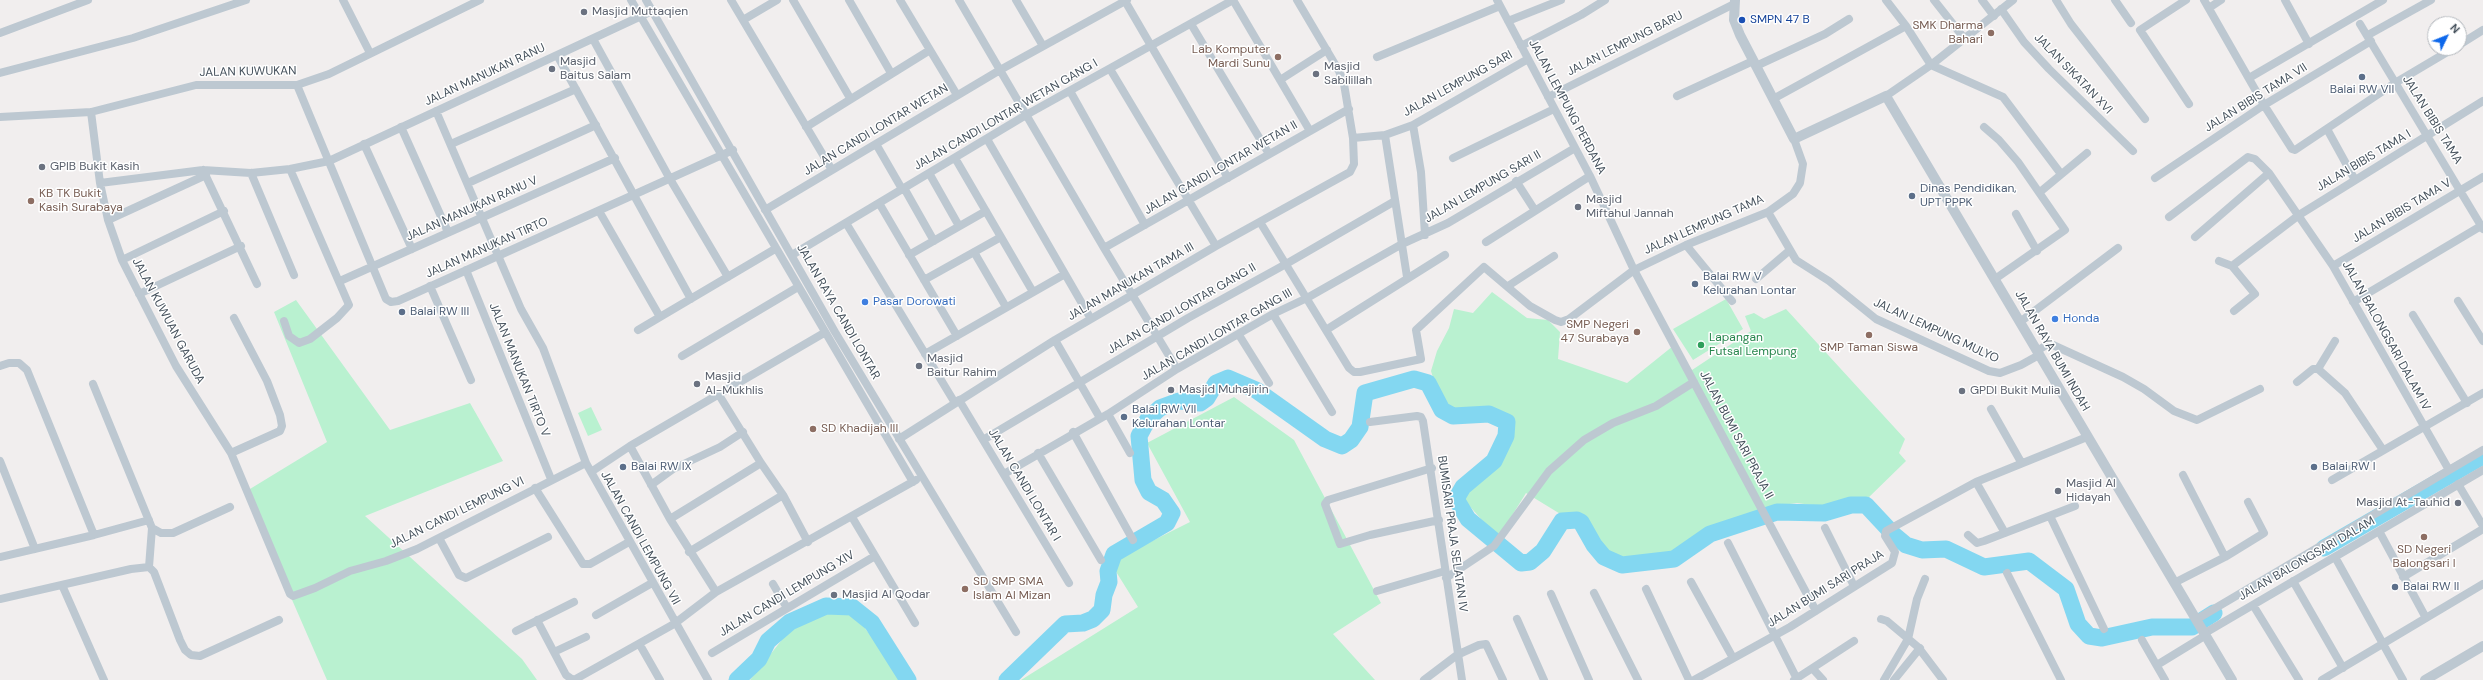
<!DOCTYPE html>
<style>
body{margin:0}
#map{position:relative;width:2483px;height:680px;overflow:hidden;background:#f1eeee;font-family:"DM Sans",sans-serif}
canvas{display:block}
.north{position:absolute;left:2427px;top:16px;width:40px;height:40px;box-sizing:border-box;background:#fff;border:1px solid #b5b9be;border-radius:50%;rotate:47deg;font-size:11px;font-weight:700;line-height:16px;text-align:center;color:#45515c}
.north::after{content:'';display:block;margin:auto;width:14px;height:18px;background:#0e68eb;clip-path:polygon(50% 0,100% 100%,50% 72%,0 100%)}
</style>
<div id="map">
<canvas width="2483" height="680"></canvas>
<div class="north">N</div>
</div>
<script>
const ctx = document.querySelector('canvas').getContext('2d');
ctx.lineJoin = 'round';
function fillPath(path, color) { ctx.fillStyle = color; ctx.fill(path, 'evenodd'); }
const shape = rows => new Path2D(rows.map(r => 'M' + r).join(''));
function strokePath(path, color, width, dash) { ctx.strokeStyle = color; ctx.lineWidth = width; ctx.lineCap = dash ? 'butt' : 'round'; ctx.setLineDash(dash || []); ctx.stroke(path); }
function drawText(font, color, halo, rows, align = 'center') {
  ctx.font = font + ' "DM Sans",sans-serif'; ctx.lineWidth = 3; ctx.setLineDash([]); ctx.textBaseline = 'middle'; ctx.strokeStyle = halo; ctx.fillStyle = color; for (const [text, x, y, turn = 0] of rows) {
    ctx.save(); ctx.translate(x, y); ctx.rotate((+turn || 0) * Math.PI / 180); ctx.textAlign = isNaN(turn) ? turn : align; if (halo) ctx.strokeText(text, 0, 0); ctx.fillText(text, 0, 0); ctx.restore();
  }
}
fillPath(shape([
 [1492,292,1527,318,1548,320,1560,332,1558,359,1627,383,1673,346,1692,370,1751,331,1745,316,1754,313,1764,319,1786,309,1905,439,1899,453,1906,461,1866,500,1826,507,1797,503,1768,507,1712,529,1674,553,1662,557,1622,560,1601,546,1589,524,1580,516,1562,515,1526,493,1498,538,1465,501,1467,490,1492,471,1507,448,1515,428,1510,418,1499,411,1467,409,1451,412,1441,404,1431,371,1437,351,1449,328,1454,309,1473,313],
 [1726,299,1743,329,1693,360,1673,329],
 [296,300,390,430,470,403,503,461,365,516,522,659,537,680,327,680,245,492,327,442,274,312],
 [1234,397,1294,440,1381,603,1333,634,1375,680,1021,680,1138,607,1110,562,1190,522,1147,443],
 [591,407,602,430,588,436,578,413],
 [808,607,854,613,903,680,750,680]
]), '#b9f1d0');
strokePath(shape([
 [2324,548,2483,456],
 [737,680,759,659,768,641,790,622,826,606,852,607,872,623,908,680],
 [1007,680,1065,624,1083,623,1093,619,1102,610,1104,595,1109,582,1108,571,1114,554,1167,523,1172,513,1163,500,1149,492,1143,480,1139,436,1148,419,1160,408,1179,401,1200,403,1207,398,1216,383,1228,378,1256,390,1325,439,1342,446,1351,440,1360,427,1365,393,1414,379,1428,383,1442,410,1453,416,1489,414,1507,422,1506,436,1494,461,1463,487,1456,499,1468,519,1521,563,1530,562,1543,551,1562,521,1577,520,1581,522,1594,545,1604,557,1622,565,1674,559,1710,534,1777,512,1824,513,1851,505,1866,505,1894,535,1906,545,1922,550,1946,549,1984,567,2029,561,2066,589,2078,624,2089,636,2102,638,2152,627,2192,627,2214,613]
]), '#83d7f1', 17);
strokePath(shape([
 [343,0,370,53],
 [631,0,913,482],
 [646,0,835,332,1016,632],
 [731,0,832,170],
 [793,0,850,98],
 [849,0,891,73],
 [900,0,957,95],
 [959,0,1104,248,1177,369],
 [1016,0,1043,46],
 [1233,0,1310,131],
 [1497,0,1590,176,1634,270,1816,611],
 [1886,0,1906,26,1931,65,2003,97,2061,174],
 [1934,0,1964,38],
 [1982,0,1994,16],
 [2056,0,2071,24,2145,119],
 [2115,0,2131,23],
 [2186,0,2140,30,2189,104],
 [2204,0,2264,105,2292,149,2295,150,2395,83,2454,48],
 [2285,0,2309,44],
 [1125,1,1228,178],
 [2209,8,2221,0],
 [2001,9,2024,42,2049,69,2133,151],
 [743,20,777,0],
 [1508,21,1561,0],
 [1191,24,1269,154],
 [2360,24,2483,229],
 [0,33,88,0],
 [2368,35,2431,0],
 [593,39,670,179,728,277],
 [2459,45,2483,30],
 [1521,46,1581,15,1605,0],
 [557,55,691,299],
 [1377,57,1500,6],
 [1756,66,1825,34,1849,19],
 [1110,69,1216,246],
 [0,73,133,38,246,0],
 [2249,78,2383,0],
 [1280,80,1327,50],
 [297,85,386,299,391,302,398,301,733,150],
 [1070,91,1145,225],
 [1677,96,1753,61],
 [1886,96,1931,65,2013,0],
 [1548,97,1734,4],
 [1773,99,1906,26],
 [436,111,521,309,543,348,586,463,708,680],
 [91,112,100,183,108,220,122,260,176,366,231,453,280,431,282,426,280,415,267,381,234,318],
 [0,117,91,112,196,85,297,85,329,74,480,0],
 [1413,125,1421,172,1425,235],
 [401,127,448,232],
 [806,127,930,50],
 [1984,127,1999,140,2018,162,2065,230,1995,279],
 [2327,129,2355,180],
 [1385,135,1407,277],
 [1353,138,1385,135,1413,125,1528,59],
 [987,139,1091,319],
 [364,144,412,249],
 [451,144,576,89],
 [876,144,902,189],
 [955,158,1033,292],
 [1453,158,1554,109],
 [203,170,257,284],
 [251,173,294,275],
 [929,173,959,226],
 [2155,178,2264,105,2371,41],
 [1516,181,1534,209],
 [100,183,203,170,251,173,290,169,329,161,652,11],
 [468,183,596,125],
 [904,188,934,241],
 [2040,192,2087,153],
 [879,203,957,336],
 [765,210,1000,70,1127,0],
 [599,211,660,317],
 [1768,212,1796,260,1829,281,1876,319,1989,371,2000,373,2021,365,2039,355],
 [2016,214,2037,251],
 [2169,217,2248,157,2255,159,2269,173,2333,266,2449,470],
 [108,220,206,175],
 [1260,222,1349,368,1354,372,1360,372,1421,359,1416,330,1484,267,1530,306,1555,320,1561,322,1569,319,1634,270,1686,245,1768,212,1793,194,1800,183,1803,164,1794,139],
 [846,223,955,403],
 [2195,237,2269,173],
 [1486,242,1590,176],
 [1686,245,1732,301],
 [1104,248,1349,109],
 [974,252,1006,307],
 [792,255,1026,115,1233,0],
 [909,255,986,211],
 [122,260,224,211],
 [2219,261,2232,266,2255,294,2234,311],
 [2232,266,2299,215,2483,101],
 [2333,266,2483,177],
 [466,270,551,479],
 [1756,279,1790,250],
 [924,280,1001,237],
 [340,281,615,158],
 [430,286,471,380],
 [1508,286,1554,256],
 [139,294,241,246],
 [2458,301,2483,341],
 [2353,302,2481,226],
 [1273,314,1332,412],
 [2413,315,2467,403],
 [284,321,289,336,299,343,310,339,337,318,349,305,290,169],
 [2020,322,2118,248],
 [638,330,775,249],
 [1326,330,1445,255],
 [1239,335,1269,383],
 [1055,340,1100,418],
 [2037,351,2048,344,2053,345,2123,377,2144,389,2174,411,2197,420,2260,389],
 [925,354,1065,274],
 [682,356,798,287],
 [0,366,9,363,19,363,27,370,94,535],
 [2318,369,2335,341],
 [2297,382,2313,369,2318,369,2345,393,2383,450],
 [93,384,152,528,161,533,173,533,230,507],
 [719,395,761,463,783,495,808,542],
 [959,400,1069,583],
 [1991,409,2021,462],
 [1108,414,1130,453],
 [1370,422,1417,416,1421,417,1423,421,1462,680],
 [1073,432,1133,540],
 [899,439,1055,340,1216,246,1350,172,1354,164,1353,138,1344,84,1339,71,1297,0],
 [983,440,1188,318,1286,264,1395,201],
 [630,446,670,519,716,592],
 [231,453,290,594,293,596,315,588,350,571,386,561,417,549,586,463],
 [1038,453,1101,560],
 [0,461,35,549],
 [1432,468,1328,500,1325,504,1340,544,1370,535,1439,520],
 [591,472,630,446,824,333],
 [1004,474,1108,414,1177,369,1273,314,1307,298,1402,244,1448,223,1575,148],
 [2183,475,2225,557],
 [2332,480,2483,393],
 [1976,482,2005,533],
 [2458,484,2483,526],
 [651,485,673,469,720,447,743,432],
 [535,488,583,564,590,564,629,542],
 [2050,516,2104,629],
 [852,517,915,623],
 [670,519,761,463],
 [1825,528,1854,586],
 [2379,531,2426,618],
 [1968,535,1977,543,1984,541,2075,506],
 [439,538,459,575,466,578,548,537],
 [1728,543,1797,679],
 [689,552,783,495],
 [0,557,94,535,149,520],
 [2335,557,2403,680],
 [149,567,152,528],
 [2007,573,2061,680],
 [2403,577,2483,529],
 [1446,578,1494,546,1549,471,1584,440,1613,423,1656,406,1694,382],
 [2293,581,2343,668],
 [1691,582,1733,658],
 [2174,583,2225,557,2264,533,2248,502],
 [773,584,787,608],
 [62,585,104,680],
 [1646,589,1689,680],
 [1377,591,1445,571],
 [1594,593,1638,680],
 [1551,594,1589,680],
 [0,599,131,569,149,567,154,572,180,640,185,650,191,655,200,656,279,620],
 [2253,605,2299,680],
 [596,615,652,583],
 [1517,619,1544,680],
 [1881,619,1887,621,1918,647,1943,680],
 [2197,619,2483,450],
 [537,620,566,675,573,680],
 [516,631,574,602],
 [2205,633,2483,470],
 [2142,640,2165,680],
 [640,645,660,680],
 [554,652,586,637],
 [712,653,875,556],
 [2157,665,2206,635],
 [1813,669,1823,680],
 [574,680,674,624,716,592,916,480],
 [1424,680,1457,655,1479,645,1486,644,1503,680],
 [1694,680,1790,627,1892,563,1895,552,1885,536,1886,531,1976,482,2087,437],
 [1794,680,1854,641],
 [1884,680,1908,639,1917,599,1925,579],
 [1894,680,1920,648],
 [2322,680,2483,584]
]), '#bdc8d1', 8);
strokePath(shape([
 [1735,0,1734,20,1740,35,1794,139,1886,96,2232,680],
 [2425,680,2483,646]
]), '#bdc8d1', 10);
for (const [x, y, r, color] of [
 [584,12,4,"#6b7280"],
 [1742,20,4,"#1a4fb4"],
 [1991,33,4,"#8d6e63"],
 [1278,57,4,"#8d6e63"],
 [552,69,4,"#6b7280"],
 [1316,74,4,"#6b7280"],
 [2362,77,4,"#5c6f8a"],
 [42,167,4,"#6b7280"],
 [1912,196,4,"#5c6f8a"],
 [31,201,4,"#8d6e63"],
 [1578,207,4,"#6b7280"],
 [1695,284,4,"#5c6f8a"],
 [865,302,4,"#3f7fe0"],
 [402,312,4,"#5c6f8a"],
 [2055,319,4,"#3f7fe0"],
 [1637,332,4,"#8d6e63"],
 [1869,335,4,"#8d6e63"],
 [1701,345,4,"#2e9e5b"],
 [919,366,4,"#6b7280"],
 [697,384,4,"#6b7280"],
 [1171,390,4,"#6b7280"],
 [1962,391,4,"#6b7280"],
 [1124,417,4,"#5c6f8a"],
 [813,429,4,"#8d6e63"],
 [623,467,4,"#5c6f8a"],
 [2314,467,4,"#5c6f8a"],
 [2058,491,4,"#6b7280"],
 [2458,503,4,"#6b7280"],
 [2424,537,4,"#8d6e63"],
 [2395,587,4,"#5c6f8a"],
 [965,589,4,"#8d6e63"],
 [834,595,4,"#6b7280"]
]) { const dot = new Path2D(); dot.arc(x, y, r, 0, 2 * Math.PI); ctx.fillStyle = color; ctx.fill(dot); strokePath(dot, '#fff', 1.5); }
drawText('12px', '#5b616d', '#fff', [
 ["Masjid Muttaqien",592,12],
 ["Masjid",560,62],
 ["Baitus Salam",560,76],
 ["Masjid",1324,67],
 ["Sabilillah",1324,81],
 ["GPIB Bukit Kasih",50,167],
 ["Masjid",1586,200],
 ["Miftahul Jannah",1586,214],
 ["Masjid",927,359],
 ["Baitur Rahim",927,373],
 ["Masjid",705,377],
 ["Al-Mukhlis",705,391],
 ["Masjid Muhajirin",1179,390],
 ["GPDI Bukit Mulia",1970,391],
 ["Masjid Al",2066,484],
 ["Hidayah",2066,498],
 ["Masjid At-Tauhid",2450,503,"right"],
 ["Masjid Al Qodar",842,595]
], 'left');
drawText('12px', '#164399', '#fff', [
 ["SMPN 47 B",1750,20]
], 'left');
drawText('12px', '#785e54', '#fff', [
 ["SMK Dharma",1983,26],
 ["Bahari",1983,40],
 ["Lab Komputer",1270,50],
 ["Mardi Sunu",1270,64],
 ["KB TK Bukit",39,194,"left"],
 ["Kasih Surabaya",39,208,"left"],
 ["SMP Negeri",1629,325],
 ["47 Surabaya",1629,339],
 ["SMP Taman Siswa",1869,348,"center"],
 ["SD Khadijah III",821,429,"left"],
 ["SD Negeri",2424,550,"center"],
 ["Balongsari I",2424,564,"center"],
 ["SD SMP SMA",973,582,"left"],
 ["Islam Al Mizan",973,596,"left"]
], 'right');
drawText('12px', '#45515c', '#fff', [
 ["JALAN LEMPUNG BARU",1625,44,-27],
 ["JALAN KUWUKAN",248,72,-1],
 ["JALAN SIKATAN XVI",2073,74,46],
 ["JALAN MANUKAN RANU",485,75,-25],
 ["JALAN LEMPUNG SARI",1458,84,-29],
 ["JALAN BIBIS TAMA VII",2256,98,-32],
 ["JALAN LEMPUNG PERDANA",1567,107,62],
 ["JALAN CANDI LONTAR WETAN GANG I",1006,115,-30],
 ["JALAN BIBIS TAMA",2432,120,58],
 ["JALAN CANDI LONTAR WETAN",876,130,-31],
 ["JALAN BIBIS TAMA I",2364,161,-31],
 ["JALAN CANDI LONTAR WETAN II",1221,168,-30],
 ["JALAN LEMPUNG SARI II",1483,187,-30],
 ["JALAN MANUKAN RANU V",472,209,-24],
 ["JALAN BIBIS TAMA V",2402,211,-31],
 ["JALAN LEMPUNG TAMA",1704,225,-24],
 ["JALAN MANUKAN TIRTO",487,248,-24],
 ["JALAN MANUKAN TAMA III",1131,282,-30],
 ["JALAN CANDI LONTAR GANG II",1182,309,-30],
 ["JALAN RAYA CANDI LONTAR",838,312,60],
 ["JALAN KUWUAN GARUDA",168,321,62],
 ["JALAN LEMPUNG MULYO",1936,331,25],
 ["JALAN CANDI LONTAR GANG III",1217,335,-30],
 ["JALAN BALONGSARI DALAM IV",2386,336,61],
 ["JALAN RAYA BUMI INDAH",2052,351,60],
 ["JALAN MANUKAN TIRTO V",519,370,68],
 ["JALAN BUMI SARI PRAJA II",1736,435,62],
 ["JALAN CANDI LONTAR I",1024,485,59],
 ["JALAN CANDI LEMPUNG VI",457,513,-26],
 ["BUMISARI PRAJA SELATAN IV",1452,534,82],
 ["JALAN CANDI LEMPUNG VII",640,538,61],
 ["JALAN BALONGSARI DALAM",2307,559,-30],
 ["JALAN BUMI SARI PRAJA",1826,589,-32],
 ["JALAN CANDI LEMPUNG XIV",787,594,-31]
]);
drawText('12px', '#4e5e75', '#fff', [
 ["Balai RW VII",2362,90,"center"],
 ["Dinas Pendidikan,",1920,189],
 ["UPT PPPK",1920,203],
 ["Balai RW V",1703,277],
 ["Kelurahan Lontar",1703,291],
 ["Balai RW III",410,312],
 ["Balai RW VII",1132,410],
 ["Kelurahan Lontar",1132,424],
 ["Balai RW IX",631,467],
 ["Balai RW I",2322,467],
 ["Balai RW II",2403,587]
], 'left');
drawText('12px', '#366cbe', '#fff', [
 ["Pasar Dorowati",873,302],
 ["Honda",2063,319]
], 'left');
drawText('12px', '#27864d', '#fff', [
 ["Lapangan",1709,338],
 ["Futsal Lempung",1709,352]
], 'left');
</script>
